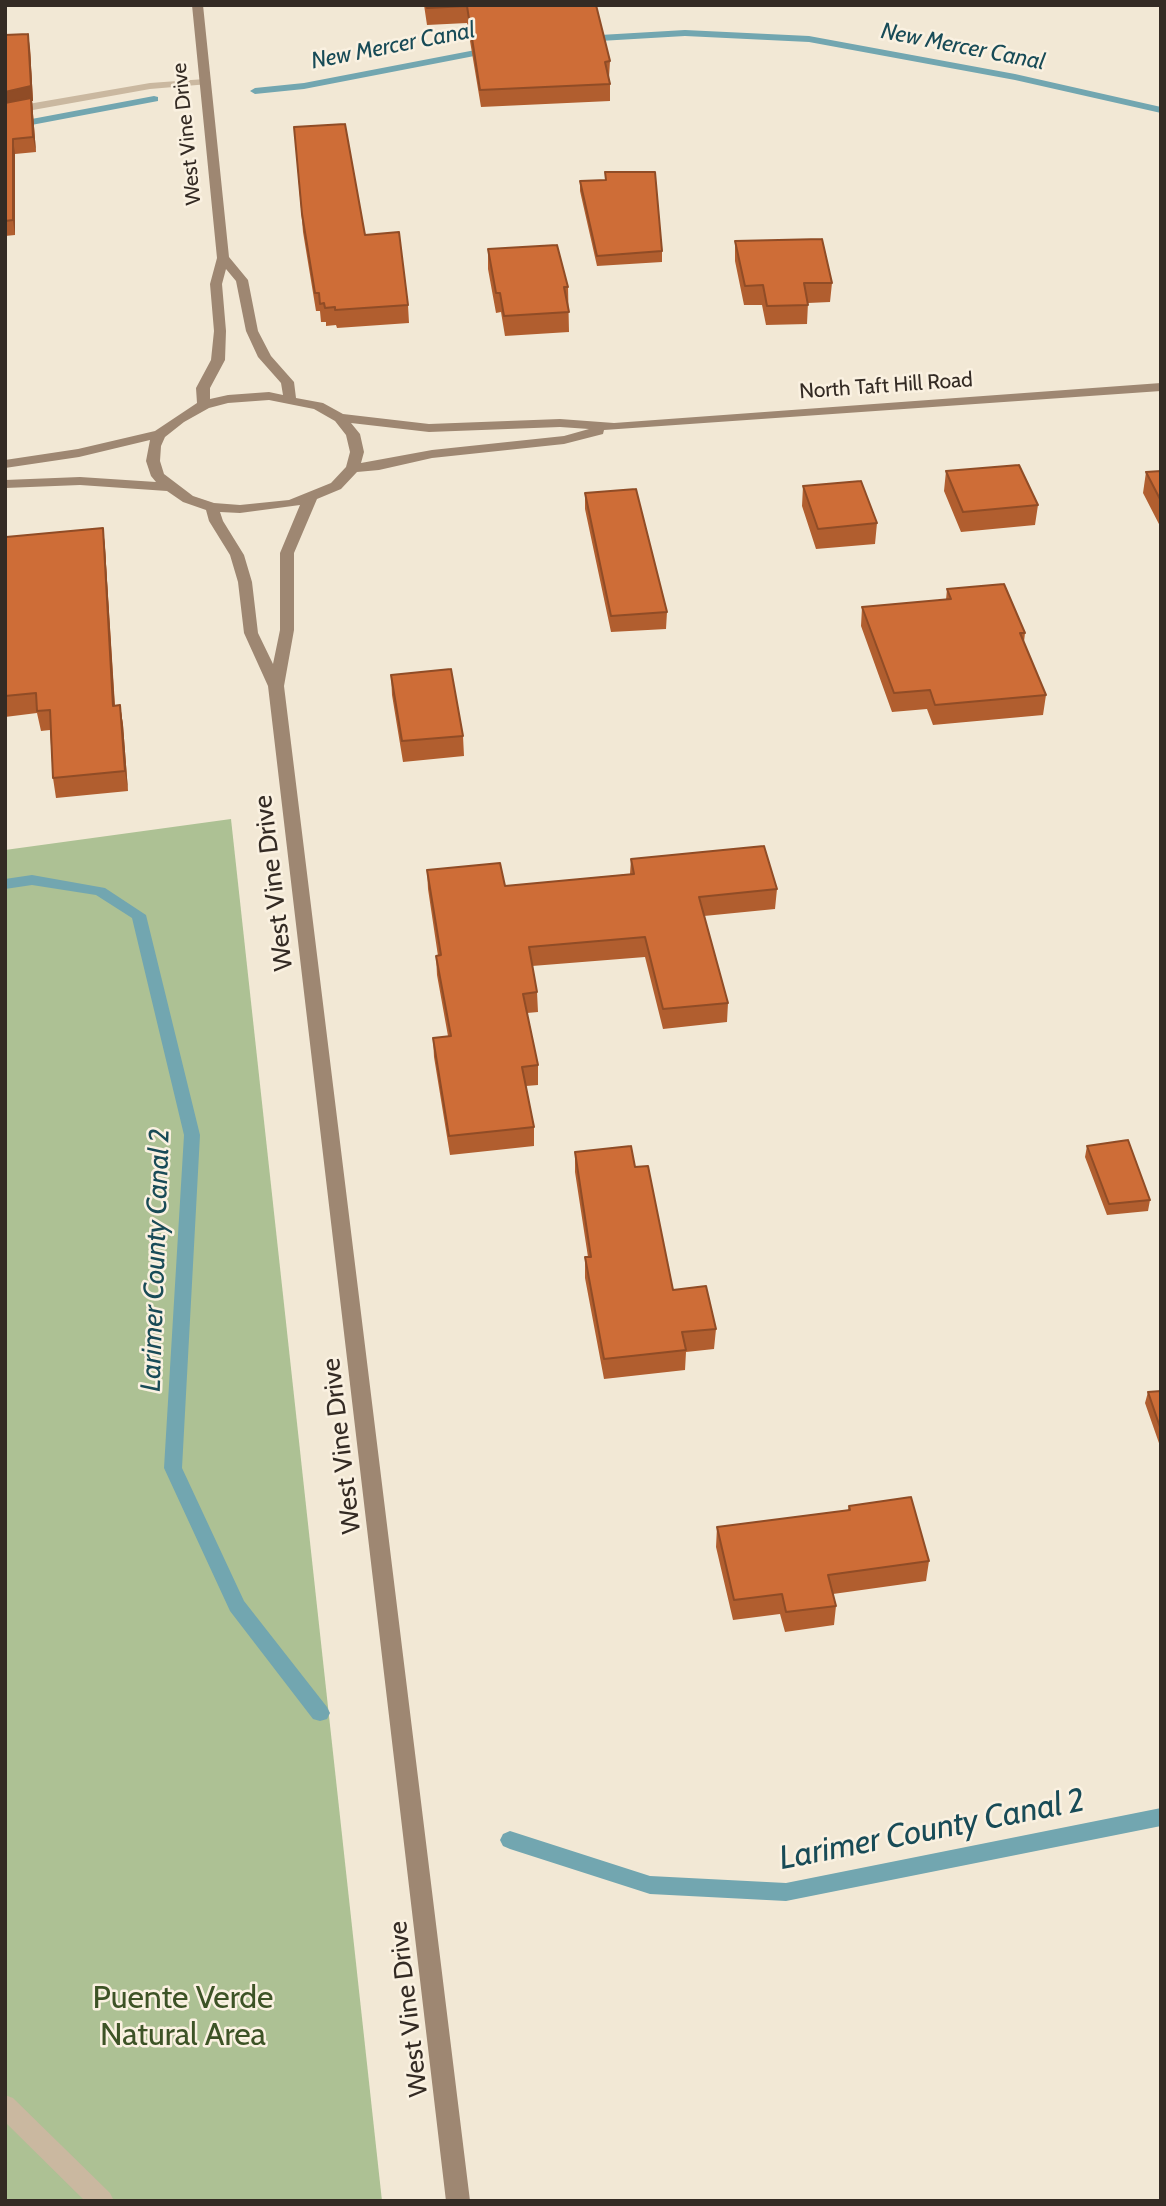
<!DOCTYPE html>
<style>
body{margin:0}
#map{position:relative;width:1166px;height:2206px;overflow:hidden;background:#f2e8d5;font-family:Cabin,sans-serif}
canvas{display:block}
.frame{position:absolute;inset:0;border:7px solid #342b24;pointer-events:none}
</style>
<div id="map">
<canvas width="1166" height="2206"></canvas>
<div class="frame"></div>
</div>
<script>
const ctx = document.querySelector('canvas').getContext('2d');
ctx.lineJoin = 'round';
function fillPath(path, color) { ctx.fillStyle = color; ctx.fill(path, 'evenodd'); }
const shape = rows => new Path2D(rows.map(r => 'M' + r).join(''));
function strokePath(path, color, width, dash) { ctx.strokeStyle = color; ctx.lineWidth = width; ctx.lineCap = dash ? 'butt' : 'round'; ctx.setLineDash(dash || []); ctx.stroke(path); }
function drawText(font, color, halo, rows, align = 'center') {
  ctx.font = font + ' Cabin,sans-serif'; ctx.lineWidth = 5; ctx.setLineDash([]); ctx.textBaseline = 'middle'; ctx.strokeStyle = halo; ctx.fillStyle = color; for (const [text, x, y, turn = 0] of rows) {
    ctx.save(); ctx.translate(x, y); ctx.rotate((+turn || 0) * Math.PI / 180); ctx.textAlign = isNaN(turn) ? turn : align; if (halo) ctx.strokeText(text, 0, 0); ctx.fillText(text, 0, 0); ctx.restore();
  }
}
fillPath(shape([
 [231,819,382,2201,5,2201,5,850]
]), '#adc194');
fillPath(shape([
 [685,30,809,36,1015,74,1161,107,1161,113,1015,80,809,42,685,36,583,42,578,39,583,36,685,30],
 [491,47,496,50,495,52,304,89,255,94,250,91,255,88,304,83,491,47],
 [154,96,158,97,158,101,5,130,5,124,154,96],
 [32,875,105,888,146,915,200,1135,182,1468,244,1601,327,1707,330,1713,327,1719,320,1721,313,1719,230,1611,164,1468,184,1135,132,918,96,895,32,885,5,889,5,879,32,875],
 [1161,1808,1161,1826,786,1901,650,1894,510,1849,503,1846,500,1840,503,1834,510,1831,650,1876,786,1883,1161,1808]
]), '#72a6b0');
fillPath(shape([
 [205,79,211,82,209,84,150,89,5,115,5,108,150,83,205,79],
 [5,2095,13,2098,110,2193,114,2201,85,2201,5,2122,5,2095]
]), '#cab8a0');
fillPath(shape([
 [192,5,203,5,229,257,248,280,258,331,271,356,294,382,296,398,323,403,343,414,429,424,560,419,614,423,1161,383,1161,391,604,430,603,434,564,444,432,458,379,470,357,472,341,489,317,499,294,553,294,630,284,686,470,2201,446,2201,268,686,244,633,238,582,230,555,209,521,206,510,183,502,167,491,80,485,5,488,5,480,80,477,156,482,151,476,146,461,150,440,79,457,5,468,5,460,78,449,155,431,197,403,196,388,211,360,214,331,210,284,217,258,192,5],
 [226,269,236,281,246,331,258,357,281,383,283,395,269,392,228,395,210,399,210,388,225,360,226,331,222,284,226,269],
 [269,400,314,409,335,421,346,435,350,452,346,467,331,483,289,500,240,505,214,503,193,496,164,474,160,461,161,446,165,437,184,422,209,408,228,403,269,400],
 [351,423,429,432,560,427,589,429,564,436,432,450,361,463,364,452,360,434,351,423],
 [300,505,280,553,280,630,273,664,258,633,252,582,244,555,223,521,220,512,240,513,300,505]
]), '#9e8772');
fillPath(shape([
 [424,5,596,5,610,61,609,78,610,84,610,101,481,107,467,23,427,25],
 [948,5,972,5,948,7],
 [5,35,30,48,33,101,32,101,36,152,15,154,15,235,5,236],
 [294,127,365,235,408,305,409,323,337,328,336,325,326,326,326,322,321,322,320,311,316,311,303,232],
 [605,172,662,251,662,262,597,266,580,191,580,181,605,180],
 [735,241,832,283,830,302,808,303,807,324,766,325,762,305,744,305,735,261],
 [488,249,568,287,569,332,505,336,501,312,496,313,488,269],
 [946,471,1038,505,1035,525,961,532,944,491],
 [1161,471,1161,528,1143,493,1146,472],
 [803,486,877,523,875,544,816,549,802,506],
 [585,493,667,612,666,629,611,632,585,509],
 [103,528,105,548,115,706,120,705,123,725,128,791,56,798,53,778,50,730,41,731,37,713,5,717,5,555],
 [947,589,1025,633,1024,642,1046,695,1043,715,933,725,927,709,892,712,861,626,862,607,946,600],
 [391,675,463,736,464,756,403,762,392,695],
 [631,859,777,889,775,909,704,916,728,1003,727,1022,663,1029,645,957,532,966,537,992,538,1012,527,1013,538,1065,538,1085,526,1086,534,1127,534,1146,450,1155,434,1057,433,1038,448,1036,437,975,436,956,438,956,428,889,427,870,505,886,630,874],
 [1087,1146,1150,1200,1148,1211,1107,1215,1085,1157],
 [575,1152,635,1167,673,1290,716,1329,714,1349,686,1352,685,1370,604,1379,585,1278,585,1257,588,1257,575,1172],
 [1161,1391,1161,1446,1160,1446,1145,1403,1148,1392],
 [849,1506,929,1561,926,1581,833,1594,836,1606,834,1625,785,1632,780,1614,733,1620,716,1547,717,1527,848,1510]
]), '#b15e2f');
fillPath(shape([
 [28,34,30,48,33,101,32,101,36,152,33,137,5,107,5,92],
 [13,139,15,154,15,235,13,220],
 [103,528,105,548,116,726,113,706],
 [120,705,123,725,128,791,125,771]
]), '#904c26');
const building = shape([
 [426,5,596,5,610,61,605,62,610,84,480,90,467,6,427,8,426,5],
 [28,34,31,86,5,92,5,35,28,34],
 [31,98,33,137,13,139,13,220,5,221,5,103,31,98],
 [345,124,365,235,399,232,408,305,335,310,335,307,325,308,324,303,320,304,319,293,315,293,302,214,294,127,345,124],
 [605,172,655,172,662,251,597,256,580,181,606,180,605,172],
 [822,239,832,283,804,283,808,305,767,306,763,285,745,286,735,241,822,239],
 [557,245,568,287,564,287,569,312,504,316,500,293,496,293,488,249,557,245],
 [1019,465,1038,505,963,512,946,471,1019,465],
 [1161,471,1161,501,1146,472,1161,471],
 [861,481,877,523,818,529,803,486,861,481],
 [636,489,667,612,611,616,585,493,636,489],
 [103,528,113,706,120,705,125,771,53,778,50,710,37,711,36,693,5,696,6,537,103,528],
 [1004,584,1025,633,1020,633,1046,695,935,705,930,690,894,693,862,607,951,599,947,589,1004,584],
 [451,669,463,736,402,741,391,675,451,669],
 [764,846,777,889,699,897,728,1003,663,1009,645,937,529,947,537,992,523,994,538,1065,522,1067,534,1127,449,1136,433,1038,451,1036,436,956,441,955,427,870,500,863,505,886,634,874,631,859,764,846],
 [1128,1140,1150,1200,1109,1204,1087,1146,1128,1140],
 [631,1146,635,1167,648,1166,673,1290,706,1286,716,1329,682,1332,686,1350,604,1359,585,1257,591,1257,575,1152,631,1146],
 [1161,1391,1161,1430,1148,1392,1161,1391],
 [911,1497,929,1561,828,1575,836,1606,786,1612,782,1594,734,1600,717,1527,850,1510,849,1506,911,1497]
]);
fillPath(building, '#ce6d37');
strokePath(building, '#904c26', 2);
drawText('21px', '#342b24', '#faf1e1', [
 ["West Vine Drive",187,134,-96],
 ["North Taft Hill Road",886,386,-4]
]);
drawText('italic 23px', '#184b57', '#faf1e1', [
 ["New Mercer Canal",393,46,-11],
 ["New Mercer Canal",963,47,11]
]);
drawText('26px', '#342b24', '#faf1e1', [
 ["West Vine Drive",274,883,-97],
 ["West Vine Drive",342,1446,-97],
 ["West Vine Drive",409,2009,-97]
]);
drawText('italic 28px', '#184b57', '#faf1e1', [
 ["Larimer County Canal 2",156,1260,-88]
]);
drawText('32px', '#3d5326', '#faf1e1', [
 ["Puente Verde",183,1999],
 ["Natural Area",183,2036]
]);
drawText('italic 33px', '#184b57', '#faf1e1', [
 ["Larimer County Canal 2",932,1830,-11]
]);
</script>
